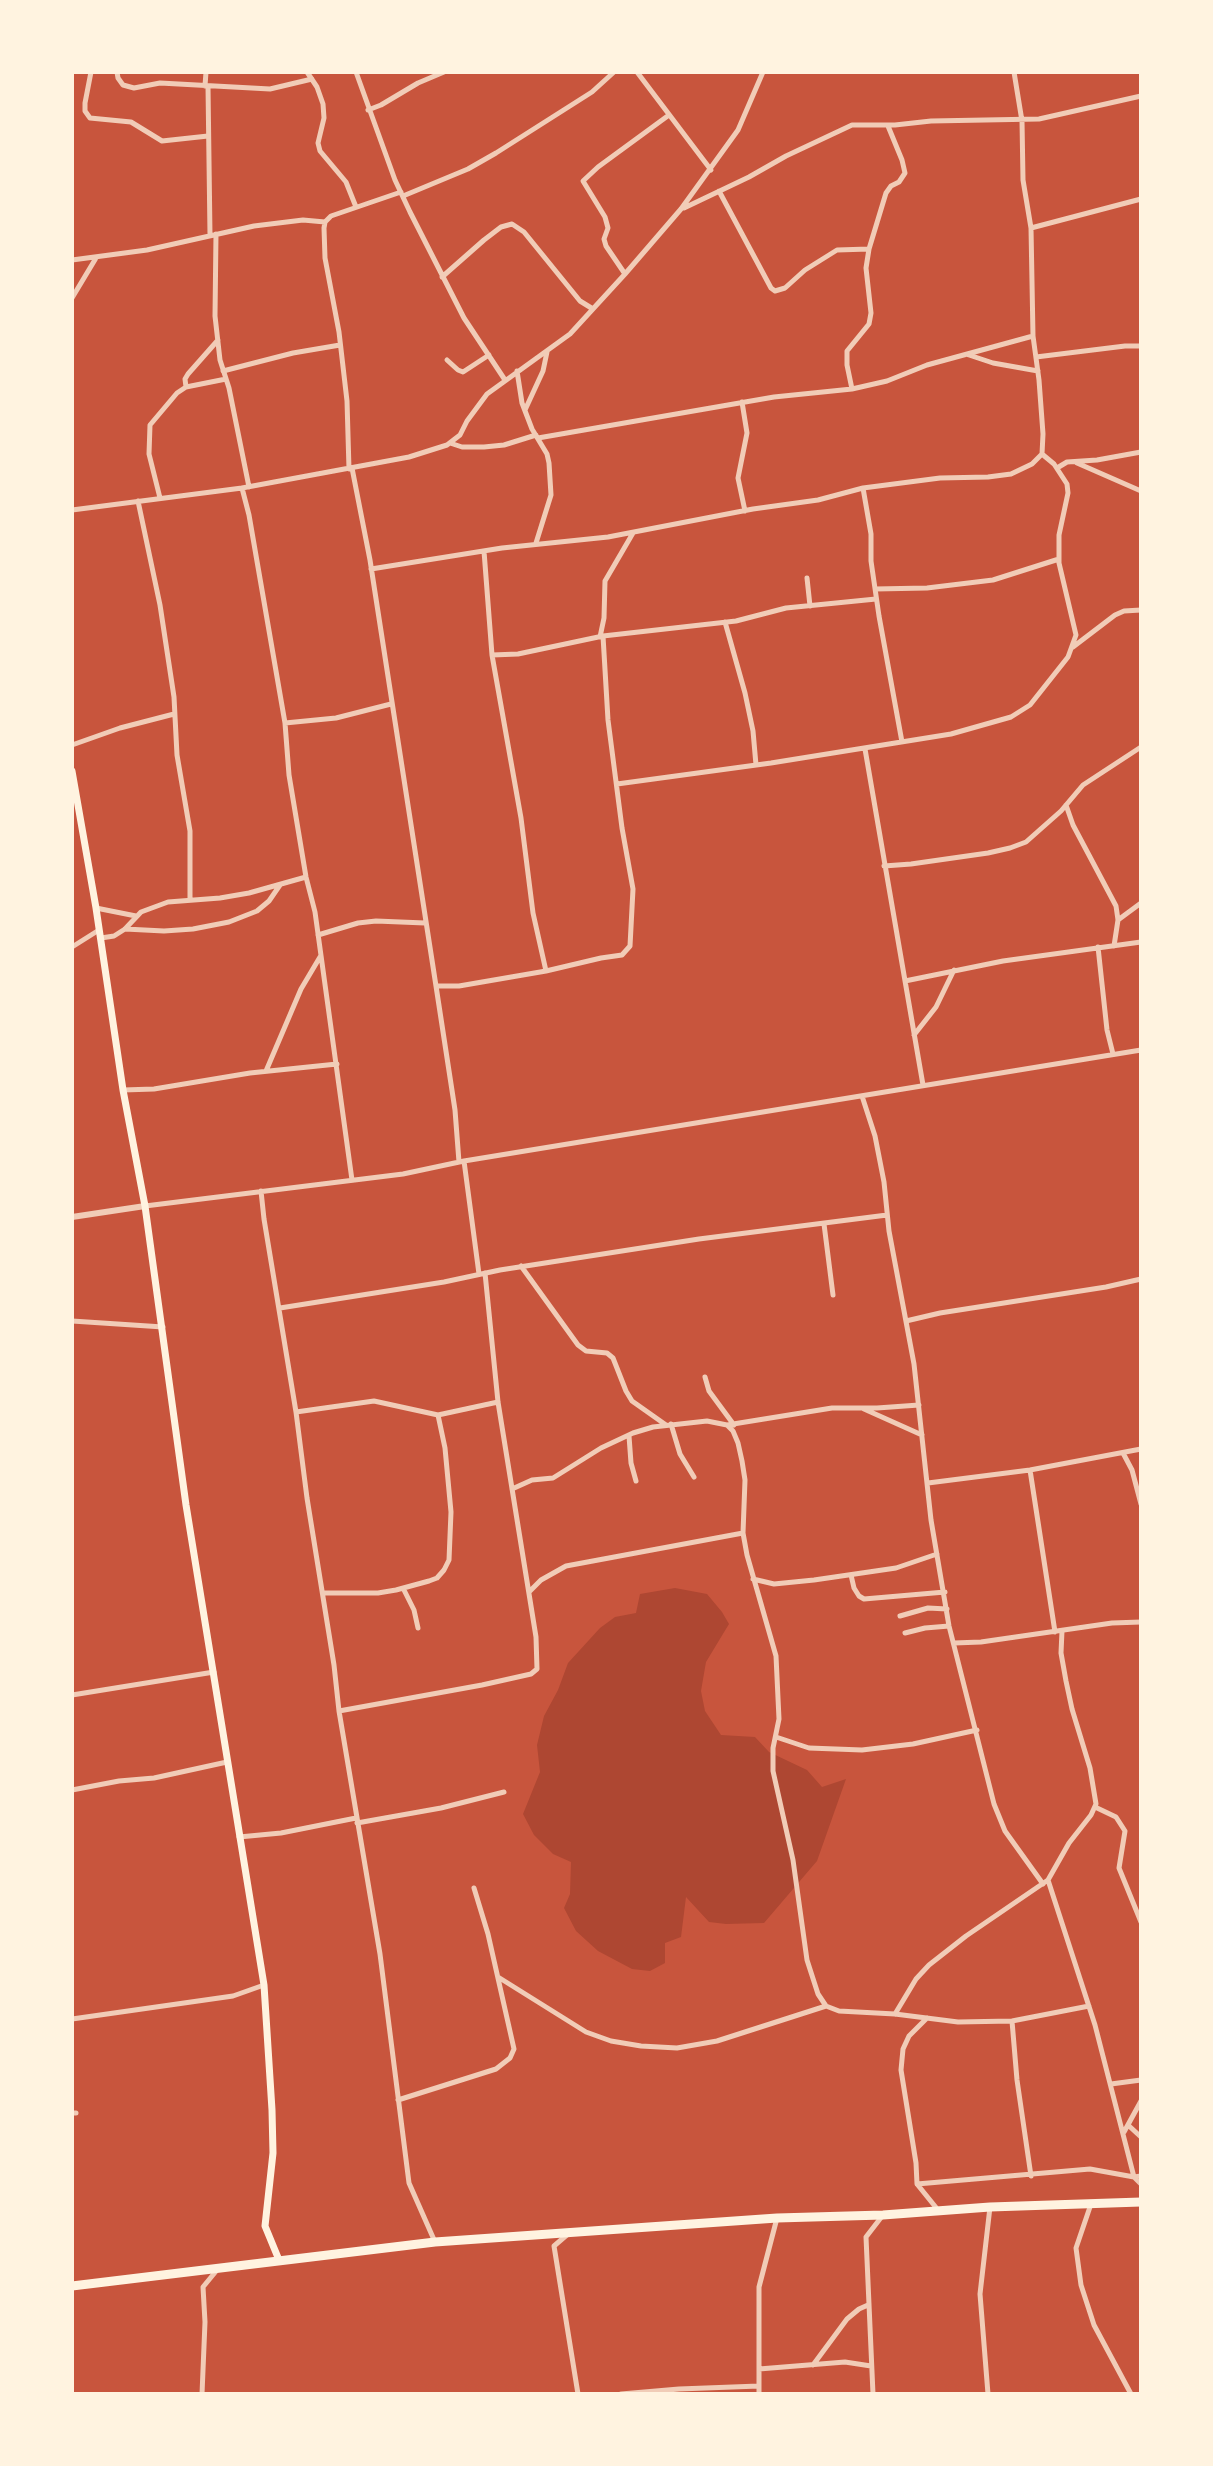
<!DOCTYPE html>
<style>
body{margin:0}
#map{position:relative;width:1213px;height:2466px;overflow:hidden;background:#c8553d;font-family:Spectral,serif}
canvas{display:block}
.frame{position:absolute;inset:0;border:74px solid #fff3e0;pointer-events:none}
</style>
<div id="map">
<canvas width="1213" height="2466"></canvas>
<div class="frame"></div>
</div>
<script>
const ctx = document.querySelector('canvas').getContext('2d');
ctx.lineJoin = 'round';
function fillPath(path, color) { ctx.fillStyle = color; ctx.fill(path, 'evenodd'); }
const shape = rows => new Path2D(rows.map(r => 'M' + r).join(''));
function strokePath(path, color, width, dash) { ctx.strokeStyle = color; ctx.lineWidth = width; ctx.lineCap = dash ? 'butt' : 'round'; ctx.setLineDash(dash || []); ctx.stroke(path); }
fillPath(shape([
 [675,1588,707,1594,722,1612,729,1624,706,1662,701,1691,705,1711,721,1735,755,1737,769,1752,807,1770,822,1787,846,1779,817,1861,764,1923,726,1924,709,1922,686,1897,681,1937,665,1943,665,1963,650,1971,632,1969,598,1951,576,1931,564,1908,570,1894,571,1862,553,1854,534,1835,523,1814,540,1772,537,1745,544,1716,558,1690,568,1663,600,1628,615,1617,636,1613,640,1594]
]), '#ae4732');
strokePath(shape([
 [91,72,85,103,85,111,90,118,131,122,162,141,208,136],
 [117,72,118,78,123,85,134,88,160,83,270,89,312,79],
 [307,72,317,87,323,104,324,118,318,143,320,151,346,182,356,207],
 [356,72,395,180,410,212,464,318,505,380],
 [637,72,711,170],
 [205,86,206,72],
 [208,86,210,235],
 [368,110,381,105,418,83,444,72],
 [719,191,771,288,775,291,785,288,805,270,837,250,869,249],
 [403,196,468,169,496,153,592,92,614,72],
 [684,208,749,177,786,156,852,125,895,125,931,121,1039,119,1141,96],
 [1031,228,1141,199],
 [216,234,215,316,220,360,229,388,249,487],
 [72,260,147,250,254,226,303,220,325,222],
 [625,274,606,246,604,239,608,228,605,217,583,181,598,167,669,115],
 [442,277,484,240,501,227,512,224,524,232,580,301,593,309],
 [72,298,96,258],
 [969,355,993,363,1038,371],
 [1036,357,1125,346,1141,346],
 [447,360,458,370,463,372,489,355],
 [223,371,293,353,340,345],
 [517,371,522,403,532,429,547,454,549,463,551,495,536,543],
 [186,387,185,379,188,374,218,340],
 [852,389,847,365,847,351,869,324,871,313,866,268,869,249,886,193,891,186,899,182,905,173,902,160,888,126],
 [742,402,747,433,738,478,745,511],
 [525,410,543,371,547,352],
 [538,438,774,397,852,389,887,381,927,365,1033,336],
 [450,443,462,447,484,447,504,445,536,435],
 [1077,463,1141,491],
 [352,468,370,560,436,986,455,1110,459,1162],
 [1057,468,1067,462,1097,460,1141,452],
 [349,469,347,401,339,332,325,258,324,228,325,222,331,216,401,192],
 [242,488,249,515,285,723,289,775,306,877,315,912,352,1180],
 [863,488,871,534,871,561,879,616,902,742],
 [160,498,149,454,150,425,177,393,186,387,226,379],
 [138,501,160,605,174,697,177,755,190,831,190,900],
 [72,510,242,488,409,457,447,445,460,435,467,421,487,394,570,334,625,274,681,209,738,130,763,72],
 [484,551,492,655,521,818,533,913,546,971],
 [371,569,502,548,608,537,753,509,818,500,863,488,940,478,988,477,1011,474,1032,464,1042,454,1043,434,1039,380,1033,336,1031,228,1023,180,1022,121,1014,72],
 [807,578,810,606],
 [875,589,927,588,993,580,1059,559],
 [725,622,745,693,753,731,756,765],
 [600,637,604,618,605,581,633,533],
 [1073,647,1115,615,1124,611,1141,610],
 [492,655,518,654,603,636,736,621,786,608,876,599],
 [285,723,336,718,391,704],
 [72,745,120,728,174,714],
 [865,749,923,1085],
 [617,784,771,763,951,734,1011,717,1030,705,1068,657,1076,635,1059,563,1059,535,1068,493,1067,484,1054,464,1042,454],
 [1066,805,1073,825,1116,906,1118,920,1114,946],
 [884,866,911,864,988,853,1010,848,1026,842,1061,811,1083,785,1141,747],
 [96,908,136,916],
 [1118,920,1141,903],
 [125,929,164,931,193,929,229,922,257,911,269,901,280,885],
 [318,935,358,923,376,921,425,923],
 [101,938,114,936,125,929,141,912,168,902,220,898,249,893,306,877],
 [72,947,99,930],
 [1098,947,1107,1030,1113,1054],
 [905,981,1003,961,1141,942],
 [436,986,459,986,546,971,601,958,622,955,630,946,633,889,622,828,608,720,603,636],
 [914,1035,936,1007,954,970],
 [266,1071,301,989,320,957],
 [123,1090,154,1089,250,1073,337,1064],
 [862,1096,875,1136,884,1182,889,1231,914,1364,931,1520,949,1626,994,1804,1005,1831,1043,1884],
 [464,1161,479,1274],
 [261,1191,264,1219,296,1412,307,1498,334,1665,339,1711,380,1954,409,2183,435,2242],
 [145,1206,403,1174,464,1161,1141,1050],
 [824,1224,833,1295],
 [521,1266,578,1345,586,1351,607,1353,613,1358,626,1391,632,1401,666,1425],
 [280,1308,444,1282,500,1270,699,1239,887,1215],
 [72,1321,163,1327],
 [906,1321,940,1313,1106,1287,1141,1279],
 [705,1377,709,1391,734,1425],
 [864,1409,922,1435],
 [296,1412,374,1401,438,1415,498,1402],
 [671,1424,680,1454,694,1477],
 [727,1425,832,1408,877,1408,919,1405],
 [629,1436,631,1463,636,1481],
 [1123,1453,1132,1470,1141,1504],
 [1030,1470,1055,1632],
 [928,1483,1030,1470,1141,1449],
 [512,1489,532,1480,553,1478,601,1448,633,1433,653,1427,707,1421,727,1425,733,1431,738,1443,742,1461,745,1480,743,1533,747,1555,776,1656,779,1719,773,1748,773,1771,793,1860,807,1960,818,1994,826,2006,839,2011,895,2014,958,2022,1012,2021,1089,2006],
 [851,1575,854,1588,859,1596,864,1599,945,1592],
 [753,1579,774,1584,814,1580,896,1568,937,1554],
 [403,1588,414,1610,418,1628],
 [529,1592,541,1580,566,1566,743,1533],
 [323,1593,378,1593,396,1590,429,1581,437,1578,444,1570,449,1560,451,1512,445,1448,438,1415],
 [900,1616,928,1608,947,1609],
 [905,1633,925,1628,949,1626],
 [954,1643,981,1642,1112,1623,1141,1622],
 [72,1695,214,1672],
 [339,1711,482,1685,531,1674,537,1669,536,1637,498,1402,485,1273],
 [776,1737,809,1748,862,1750,913,1744,977,1730],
 [72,1790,119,1781,154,1778,227,1762],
 [1095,1807,1116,1817,1125,1831,1119,1868,1141,1922],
 [357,1823,441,1808,504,1792],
 [239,1837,281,1833,356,1818],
 [1048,1880,1095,2025,1134,2177,1141,2184],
 [498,1977,586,2032,611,2041,641,2046,677,2048,717,2041,826,2006],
 [895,2014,916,1979,929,1965,966,1936,1048,1880,1069,1843,1091,1815,1096,1804,1090,1768,1072,1709,1066,1681,1061,1653,1062,1631],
 [927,2018,909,2036,903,2049,901,2070,916,2163,917,2184,938,2210],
 [72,2019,233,1996,264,1985],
 [1012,2021,1017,2080,1031,2176],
 [1111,2084,1141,2080],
 [398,2100,496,2069,510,2058,514,2049,488,1934,474,1888],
 [72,2113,76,2113],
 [1128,2125,1141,2137],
 [1124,2132,1141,2101],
 [917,2184,1090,2169,1134,2177,1141,2176],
 [1091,2204,1076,2248,1081,2285,1094,2325,1131,2394],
 [568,2234,554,2246,578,2394],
 [813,2365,847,2319,859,2309,868,2305],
 [759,2369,845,2362,871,2366],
 [202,2394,205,2322,203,2287,217,2270],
 [621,2394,679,2389,759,2386],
 [759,2394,759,2287,777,2218],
 [873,2394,866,2237,883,2215],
 [988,2394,980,2294,990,2207]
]), '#f1ccb7', 5);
strokePath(shape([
 [72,1217,145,1206]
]), '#f1ccb7', 6);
strokePath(shape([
 [72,771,96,908,123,1090,145,1206,186,1505,264,1985,272,2110,273,2153,265,2226,279,2260]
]), '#fff3e0', 7);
strokePath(shape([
 [72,2286,435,2242,777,2218,883,2215,990,2207,1141,2202]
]), '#fff3e0', 9);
</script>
